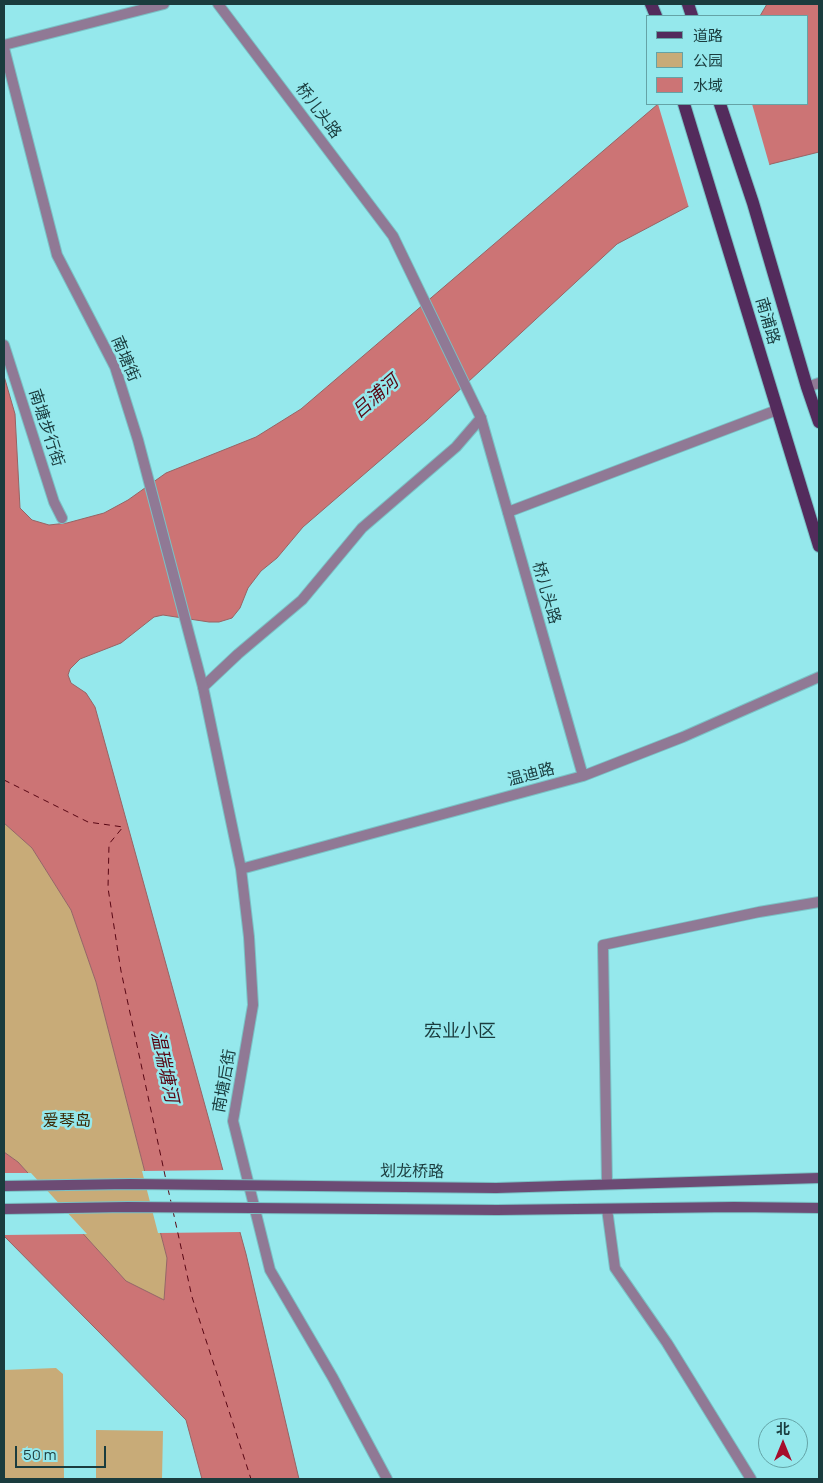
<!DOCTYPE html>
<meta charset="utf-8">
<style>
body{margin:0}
#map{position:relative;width:823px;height:1483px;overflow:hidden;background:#95e8ec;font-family:Manrope,"Noto Sans SC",sans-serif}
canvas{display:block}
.frame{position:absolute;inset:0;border:5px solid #1a3c3e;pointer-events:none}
.legend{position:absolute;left:646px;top:15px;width:162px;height:90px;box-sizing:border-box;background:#95e8ec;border:1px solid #64a3a6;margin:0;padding:6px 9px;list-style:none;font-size:15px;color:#1a3c3e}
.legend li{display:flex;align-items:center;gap:10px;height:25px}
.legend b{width:25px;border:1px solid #64a3a6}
.north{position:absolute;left:758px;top:1418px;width:50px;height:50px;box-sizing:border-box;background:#95e8ec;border:1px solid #64a3a6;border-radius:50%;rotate:0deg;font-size:14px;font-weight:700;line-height:20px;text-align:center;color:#1a3c3e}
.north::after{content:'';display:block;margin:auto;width:18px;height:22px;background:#a60c2b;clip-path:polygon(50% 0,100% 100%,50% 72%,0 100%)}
.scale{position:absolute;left:15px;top:1446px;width:91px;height:22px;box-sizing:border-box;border:2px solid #1a3c3e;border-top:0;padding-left:6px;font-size:15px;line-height:18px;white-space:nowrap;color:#1a3c3e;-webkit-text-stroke:4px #95e8ec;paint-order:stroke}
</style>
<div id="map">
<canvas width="823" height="1483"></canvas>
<div class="frame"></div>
<ul class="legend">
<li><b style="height:6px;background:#532b5c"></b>道路</li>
<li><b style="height:14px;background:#c8ab78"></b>公园</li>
<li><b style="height:14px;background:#cc7475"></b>水域</li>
</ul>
<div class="north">北</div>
<div class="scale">50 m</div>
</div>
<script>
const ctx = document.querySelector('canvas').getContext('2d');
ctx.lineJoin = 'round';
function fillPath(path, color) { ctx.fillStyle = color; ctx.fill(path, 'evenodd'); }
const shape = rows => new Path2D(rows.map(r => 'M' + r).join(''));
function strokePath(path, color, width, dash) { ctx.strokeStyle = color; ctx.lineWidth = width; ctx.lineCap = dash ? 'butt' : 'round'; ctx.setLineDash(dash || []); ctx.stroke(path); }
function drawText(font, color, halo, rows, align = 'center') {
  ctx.font = font + ' Manrope,"Noto Sans SC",sans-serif'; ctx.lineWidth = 5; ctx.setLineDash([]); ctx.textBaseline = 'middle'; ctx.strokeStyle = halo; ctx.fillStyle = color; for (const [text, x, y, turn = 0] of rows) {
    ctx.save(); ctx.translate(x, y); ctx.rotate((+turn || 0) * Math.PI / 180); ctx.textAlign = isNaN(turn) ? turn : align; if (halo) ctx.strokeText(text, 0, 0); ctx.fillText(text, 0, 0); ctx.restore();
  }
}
fillPath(shape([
 [4,823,32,848,71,910,96,982,167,1258,164,1300,126,1281,18,1162,4,1152],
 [56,1368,63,1374,64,1479,4,1479,4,1370],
 [96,1430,163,1431,162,1479,96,1479]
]), '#c8ab78');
const water = shape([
 [767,4,819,4,819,152,771,164,757,170,617,244,427,420,303,527,277,558,261,571,248,588,240,608,232,618,219,622,209,622,163,615,154,617,121,643,80,659,70,669,68,675,71,683,86,693,95,707,246,1254,299,1479,202,1479,186,1420,4,1236,4,1152,18,1162,126,1281,164,1300,167,1258,96,982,71,910,32,848,4,823,4,376,15,414,20,508,32,520,49,525,67,523,104,513,128,500,166,473,256,437,301,409,658,104,807,104,807,16,760,16,767,4]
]);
fillPath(water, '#cc7475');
strokePath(water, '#976364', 1);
fillPath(shape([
 [658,104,752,104,770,167,758,172,689,208],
 [225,1170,243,1232,158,1233,142,1171],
 [4,1173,31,1173,87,1234,4,1235]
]), '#95e8ec');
strokePath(shape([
 [4,780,88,822,123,827,109,844,108,888,121,971,166,1180],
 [168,1189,171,1202],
 [173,1211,192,1297,251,1479]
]), '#590714', 1, [6, 5]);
const pedestrian = shape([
 [4,345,54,502,62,518]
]);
const minor = shape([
 [807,387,819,383],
 [508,512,777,410],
 [203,687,238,654,302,600,362,528,456,447,481,418],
 [607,1184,603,945,759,912,819,902],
 [607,1209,615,1268,667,1343,751,1479]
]);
const tertiary = shape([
 [218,4,393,236,481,418,583,776],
 [4,45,164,4],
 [4,48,57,255,115,367,138,440,203,687,241,869,249,937,253,1005,233,1121,270,1270,333,1378,387,1479],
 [241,869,583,776,683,737,819,677]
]);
const secondary = shape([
 [496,1188,819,1178],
 [497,1210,734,1207,819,1208]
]);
const primary = shape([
 [651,4,656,16],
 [688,4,692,16],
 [684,104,819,546],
 [720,104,753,203,807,387,819,422]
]);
strokePath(pedestrian, '#7ac2c6', 12);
strokePath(minor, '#7ac2c6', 12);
strokePath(tertiary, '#7ac2c6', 12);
strokePath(secondary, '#7ac2c6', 12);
strokePath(primary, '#7ac2c6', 14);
strokePath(pedestrian, '#907995', 10);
strokePath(minor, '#907995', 10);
strokePath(tertiary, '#907995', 10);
strokePath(secondary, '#6c4b74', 10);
strokePath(primary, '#532b5c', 12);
const secondaryBridge = shape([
 [4,1186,130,1184,496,1188],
 [4,1209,128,1207,497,1210]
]);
strokePath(secondaryBridge, '#7ac2c6', 12, []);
strokePath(secondaryBridge, '#6c4b74', 10);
drawText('16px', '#1a3c3e', '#95e8ec', [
 ["桥儿头路",318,111,53],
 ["南浦路",767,321,74],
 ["南塘街",125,359,67],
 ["南塘步行街",46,428,72],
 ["桥儿头路",546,593,74],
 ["温迪路",531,775,-15],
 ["南塘后街",225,1081,-80],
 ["划龙桥路",412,1172,1]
]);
drawText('16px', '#3a2804', '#95e8ec', [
 ["爱琴岛",67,1122]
]);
drawText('italic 18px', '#590714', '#95e8ec', [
 ["吕浦河",376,397,-41],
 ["温瑞塘河",164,1067,78]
]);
drawText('18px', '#1a3c3e', '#95e8ec', [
 ["宏业小区",460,1032]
]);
</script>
